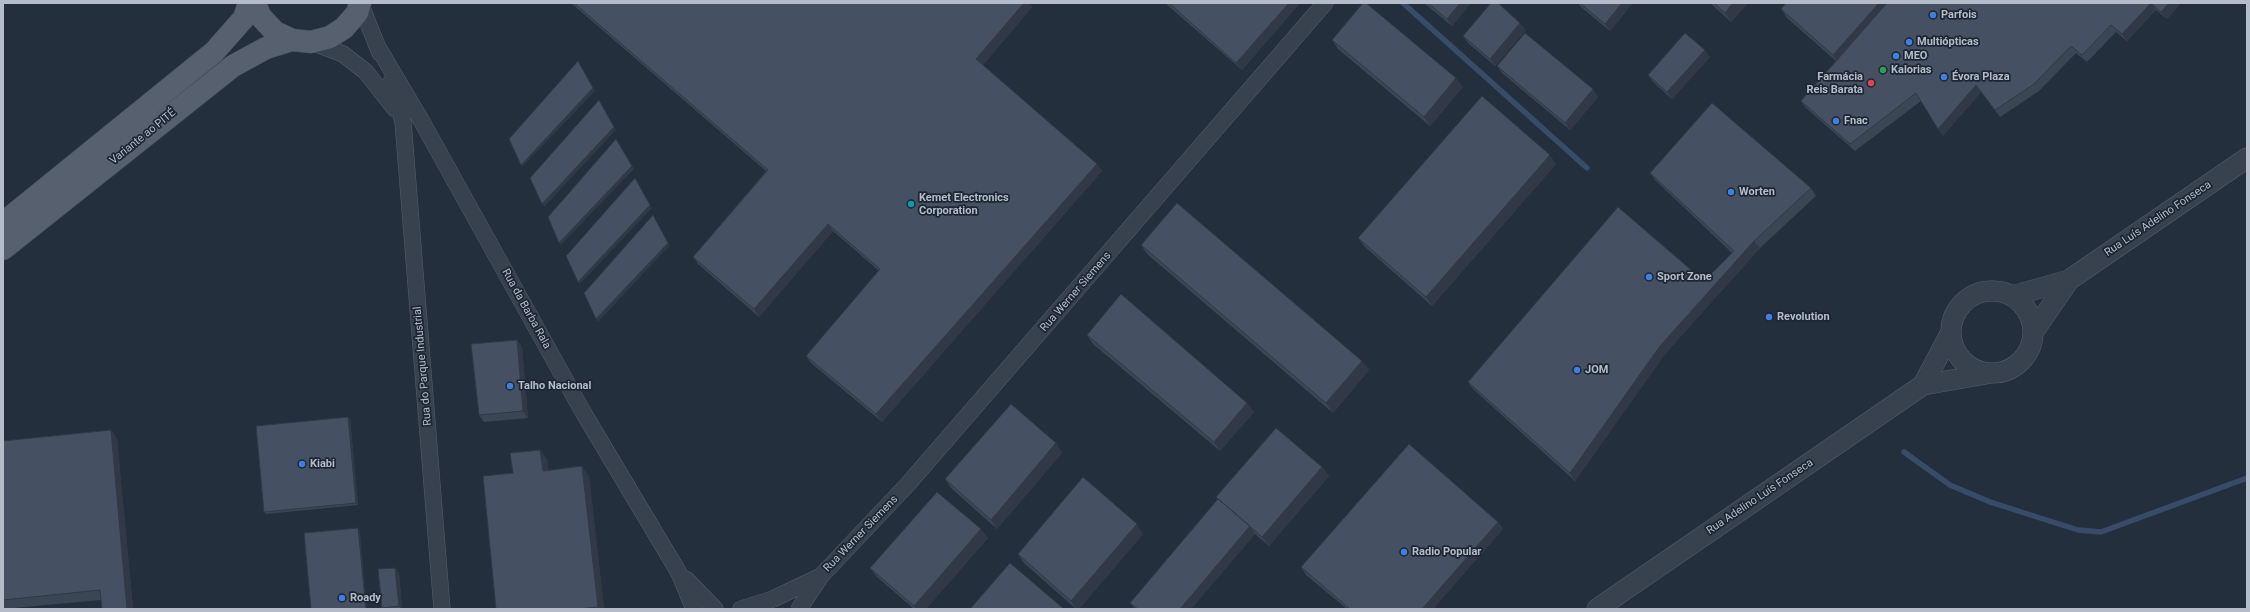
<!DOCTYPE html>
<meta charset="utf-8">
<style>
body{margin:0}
#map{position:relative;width:2250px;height:612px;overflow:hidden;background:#242f3e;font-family:Roboto,sans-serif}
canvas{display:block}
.frame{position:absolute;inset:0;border:4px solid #b4bcc9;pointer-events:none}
</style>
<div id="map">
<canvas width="2250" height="612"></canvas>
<div class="frame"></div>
</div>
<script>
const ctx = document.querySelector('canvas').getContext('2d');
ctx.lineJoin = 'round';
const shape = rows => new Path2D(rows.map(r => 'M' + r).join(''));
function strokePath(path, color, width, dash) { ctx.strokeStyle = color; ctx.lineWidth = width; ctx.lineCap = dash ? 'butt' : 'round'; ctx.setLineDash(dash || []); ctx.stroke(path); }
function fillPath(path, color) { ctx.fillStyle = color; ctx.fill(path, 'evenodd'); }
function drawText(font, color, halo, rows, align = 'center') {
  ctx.font = font + ' Roboto,sans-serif'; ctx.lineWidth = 3.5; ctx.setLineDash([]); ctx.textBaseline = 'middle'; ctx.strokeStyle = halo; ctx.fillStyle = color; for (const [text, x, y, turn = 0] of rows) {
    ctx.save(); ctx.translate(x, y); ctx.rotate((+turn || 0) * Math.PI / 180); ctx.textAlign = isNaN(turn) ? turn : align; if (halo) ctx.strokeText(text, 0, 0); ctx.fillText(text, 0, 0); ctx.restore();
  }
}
strokePath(shape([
 [1403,3,1587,168],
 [1904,452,1950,485,1990,502,2078,530,2101,532,2247,478]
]), '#394c67', 5.5);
const minor = shape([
 [360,3,380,53],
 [311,42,343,54,366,72,395,109],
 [376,44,421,120,583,412,679,573,694,609],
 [391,82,403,122,442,609],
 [686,579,715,609],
 [741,609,773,599,819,577],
 [799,609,821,576,908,484,1325,3]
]);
const tertiary = shape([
 '1951 332a41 41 0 1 1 82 0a41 41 0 1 1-82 0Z',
 [2012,296,2069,280,2247,158],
 [2034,331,2069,280],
 [1923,385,1950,334],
 [1597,609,1923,385,1986,374]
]);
const primary = shape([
 [255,3,260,16,275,32,292,40,311,42,330,37,344,28,357,13,360,3],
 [3,223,214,52,244,18,249,3],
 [3,249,233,66,266,48,292,40]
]);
strokePath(minor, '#565f6c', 17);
strokePath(tertiary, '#565f6c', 21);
strokePath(primary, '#414a57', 23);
strokePath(minor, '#38414e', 16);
strokePath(tertiary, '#38414e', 20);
strokePath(primary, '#56606e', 22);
fillPath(shape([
 [571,3,1029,3,1032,7,983,65,1102,171,882,422,811,363,806,356,879,271,833,231,759,317,698,264,693,257,766,171],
 [1165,3,1300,3,1242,70],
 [1424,3,1471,3,1452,26],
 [1578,3,1633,3,1610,31,1581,7],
 [1710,3,1748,3,1731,22],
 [2181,3,2167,19,2156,10,2127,41,2116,32,2087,62,2076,53,2039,91,2000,117,1981,92,1943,136,1938,129,1921,101,1855,151,1806,108,1801,101,1836,61,1787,18,1781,9],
 [1526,30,1495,66,1468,43,1463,36],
 [1332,40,1463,87,1430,126,1338,49],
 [1710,57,1672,99,1653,82,1648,75],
 [1497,66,1593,89,1598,97,1570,130,1502,73],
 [1556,164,1432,306,1365,247,1358,238],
 [1650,173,1811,188,1816,196,1760,248,1665,354,1575,481,1473,389,1468,382,1704,281,1732,253,1655,180],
 [1141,245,1362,361,1369,370,1333,413,1147,254],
 [1087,335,1254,412,1220,451,1093,344],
 [517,340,522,347,528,418,484,422,479,415],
 [350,419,358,505,266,514,264,512],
 [111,430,117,439,133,609,102,609,101,600,3,609,3,441],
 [1056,443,1062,453,997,529,952,489,945,479],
 [547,459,548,470,589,476,604,609,496,609,513,473],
 [1322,467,1329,476,1269,546,1255,534,1191,609,1135,609,1130,603,1218,499,1216,497],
 [1498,522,1503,529,1433,609,1347,609,1306,575,1301,567],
 [1143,534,1079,609,1076,609,1024,563,1018,554],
 [988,538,926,609,914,609,877,577,870,568],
 [395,568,399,573,402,609,383,609,382,608]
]), '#3b4654');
fillPath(shape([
 [1024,3,1029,3,1032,7,981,67,976,59],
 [1289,3,1300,3,1242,70,1236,63],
 [1460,3,1471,3,1452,26,1447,19],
 [1622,3,1633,3,1610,31,1605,24],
 [1733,3,1748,3,1731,22,1725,13],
 [1879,3,1891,3,1839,64,1833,55],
 [2151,3,2156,10,2127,41,2122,34],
 [2169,3,2181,3,2167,19,2161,12],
 [1520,23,1526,30,1495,66,1490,59],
 [1705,50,1710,57,1672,99,1667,92],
 [578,61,595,91,522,167,521,165],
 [1456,78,1463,87,1430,126,1424,117],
 [1976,85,1981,92,1943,136,1938,129],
 [1593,89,1598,97,1570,130,1565,123],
 [599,100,616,130,544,207,542,204],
 [616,139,634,169,561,245,559,243],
 [1550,155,1556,164,1432,306,1426,297],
 [1097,164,1102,171,882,422,876,414],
 [635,178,652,208,580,284,578,282],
 [653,215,670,245,598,322,596,319],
 [828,224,833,231,759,317,754,309],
 [1754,241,1760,248,1665,354,1575,481,1570,473,1660,346],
 [517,340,522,347,528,418,523,411],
 [1362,361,1369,370,1333,413,1326,403],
 [1247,403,1254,412,1220,451,1214,442],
 [348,417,350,419,358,505,356,503],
 [111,430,117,439,133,609,127,609],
 [1056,443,1062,453,997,529,991,520],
 [540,450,547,459,550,480,543,471],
 [582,466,589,476,604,609,599,609,598,607],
 [1322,467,1329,476,1269,546,1262,537],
 [1498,522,1503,529,1433,609,1422,609],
 [1137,524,1143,534,1079,609,1076,609,1071,601],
 [1250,526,1255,534,1191,609,1180,609],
 [358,528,360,531,367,609,366,609],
 [981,529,988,538,926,609,917,609,914,606],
 [395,568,399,573,402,609,401,609,399,606]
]), '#303945');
const building = shape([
 [574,3,1024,3,976,59,1097,164,876,414,806,356,880,269,828,224,754,309,693,257,768,170,574,3],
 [1169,3,1289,3,1236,63,1169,3],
 [1363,3,1366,3,1456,78,1424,117,1332,40,1363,3],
 [1428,3,1460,3,1447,19,1428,3],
 [1491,3,1498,3,1520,23,1490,59,1463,36,1491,3],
 [1580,3,1622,3,1605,24,1580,3],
 [1714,3,1733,3,1725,13,1714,3],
 [1786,3,1879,3,1833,55,1781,9,1786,3],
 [1887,3,2151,3,2122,34,2111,25,2082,55,2071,46,2034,84,1995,110,1976,85,1938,129,1916,93,1850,144,1801,101,1887,3],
 [2151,3,2169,3,2161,12,2151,3],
 [1525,33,1593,89,1565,123,1497,66,1525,33],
 [1685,33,1705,50,1667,92,1648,75,1685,33],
 [578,61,593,88,521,165,509,139,578,61],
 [1482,96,1550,155,1426,297,1358,238,1482,96],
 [599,100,614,127,542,204,530,178,599,100],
 [1712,103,1811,188,1754,241,1660,346,1570,473,1468,382,1618,207,1704,281,1734,251,1650,173,1712,103],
 [616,139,632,166,559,243,548,217,616,139],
 [635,178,650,205,578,282,566,256,635,178],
 [1177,203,1362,361,1326,403,1141,245,1177,203],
 [653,215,668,243,596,319,584,293,653,215],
 [1121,294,1247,403,1214,442,1087,335,1121,294],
 [517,340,523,411,479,415,471,344,517,340],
 [1011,404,1056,443,991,520,945,479,1011,404],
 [348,417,356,503,264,512,256,426,348,417],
 [1276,428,1322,467,1262,537,1216,497,1276,428],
 [111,430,127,609,102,609,100,590,3,600,3,441,111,430],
 [1409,444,1498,522,1422,609,1350,609,1301,567,1409,444],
 [540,450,543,471,582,466,598,607,578,609,496,609,483,476,513,473,510,453,540,450],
 [1083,477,1137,524,1071,601,1018,554,1083,477],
 [937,492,981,529,914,606,870,568,937,492],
 [1218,499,1250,526,1180,609,1138,609,1130,603,1218,499],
 [358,528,366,609,311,609,304,533,358,528],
 [1010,563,1064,609,970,609,1010,563],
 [395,568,399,606,382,608,378,569,395,568]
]);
fillPath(building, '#455162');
strokePath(building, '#303945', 1);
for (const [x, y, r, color] of [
 [1933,15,4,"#3f7fe0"],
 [1909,42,4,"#3f7fe0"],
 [1896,56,4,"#3f7fe0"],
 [1883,70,4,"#2e9e5b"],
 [1944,77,4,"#3f7fe0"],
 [1871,83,4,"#e0444e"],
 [1836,121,4,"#3f7fe0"],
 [1731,192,4,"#3f7fe0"],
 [911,204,4,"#0f9aa8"],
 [1649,277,4,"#3f7fe0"],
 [1769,317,4,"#3f7fe0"],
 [1577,370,4,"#3f7fe0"],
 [510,386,4,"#3f7fe0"],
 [302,464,4,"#3f7fe0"],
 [1404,552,4,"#3f7fe0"],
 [342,598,4,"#3f7fe0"]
]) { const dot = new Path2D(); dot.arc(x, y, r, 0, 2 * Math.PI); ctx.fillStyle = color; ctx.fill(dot); strokePath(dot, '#1d2633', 1.5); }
drawText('bold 11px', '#b4bcc9', '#1d2633', [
 ["Parfois",1941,15],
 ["Multiópticas",1917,42],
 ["MEO",1904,56],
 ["Kalorias",1891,70],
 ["Farmácia",1863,77,"right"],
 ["Reis Barata",1863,90,"right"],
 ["Évora Plaza",1952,77],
 ["Fnac",1844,121],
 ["Worten",1739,192],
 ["Kemet Electronics",919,198],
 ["Corporation",919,211],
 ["Sport Zone",1657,277],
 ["Revolution",1777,317],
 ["JOM",1585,370],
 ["Talho Nacional",518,386],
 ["Kiabi",310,464],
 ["Radio Popular",1412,552],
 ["Roady",350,598]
], 'left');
drawText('11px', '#b4bcc9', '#1d2633', [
 ["Variante ao PITÉ",143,137,-39],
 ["Rua Luís Adelino Fonseca",2158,219,-34],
 ["Rua Werner Siemens",1076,292,-49],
 ["Rua da Barba Rala",526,309,61],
 ["Rua do Parque Industrial",423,366,-95],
 ["Rua Adelino Luís Fonseca",1760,497,-34],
 ["Rua Werner Siemens",861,534,-46]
]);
</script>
